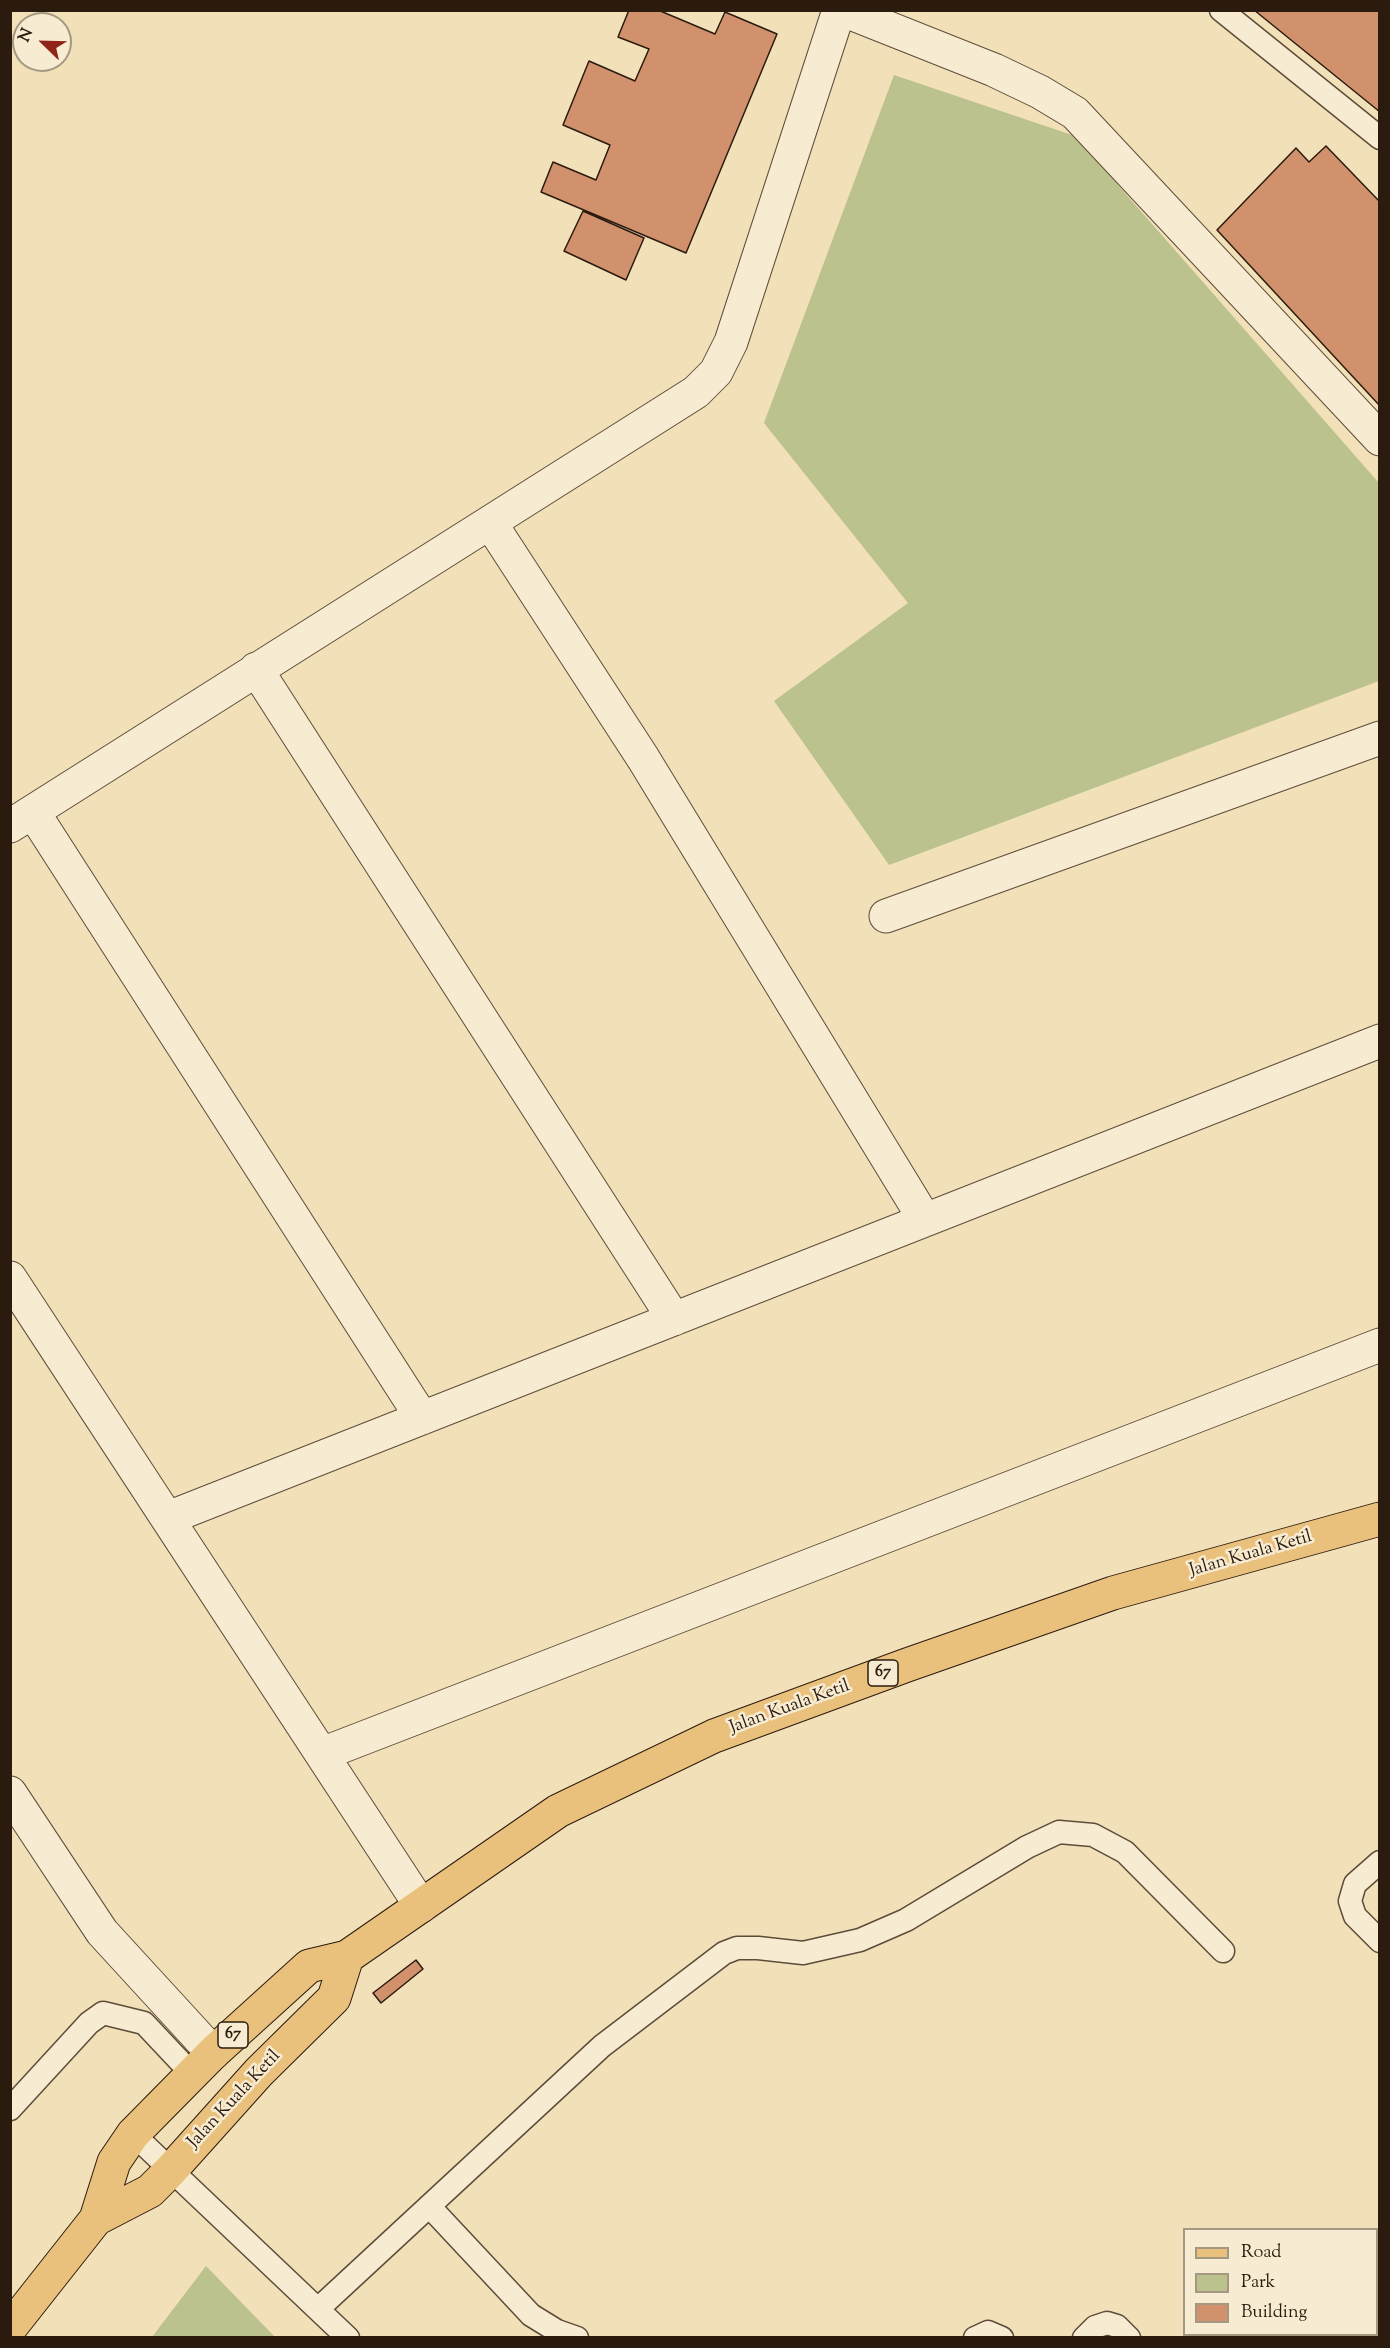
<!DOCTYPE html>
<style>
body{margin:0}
#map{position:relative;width:1390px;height:2348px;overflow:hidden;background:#f2e0b8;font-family:"Sorts Mill Goudy",serif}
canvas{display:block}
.frame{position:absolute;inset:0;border:12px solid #2b1b0f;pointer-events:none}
.legend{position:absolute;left:1183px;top:2228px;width:195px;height:108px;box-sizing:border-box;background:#f7ebd1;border:2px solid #a59883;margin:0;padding:8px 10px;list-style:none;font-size:18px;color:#2b1b0f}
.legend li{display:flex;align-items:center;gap:12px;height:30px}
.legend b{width:30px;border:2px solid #a59883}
.north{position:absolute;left:12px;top:12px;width:60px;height:60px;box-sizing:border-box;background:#f7ebd1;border:2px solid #a59883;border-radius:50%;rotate:293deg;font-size:16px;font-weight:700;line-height:24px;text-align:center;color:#2b1b0f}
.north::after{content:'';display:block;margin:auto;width:21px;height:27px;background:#8f2418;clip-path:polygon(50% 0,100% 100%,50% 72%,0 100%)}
</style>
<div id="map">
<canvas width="1390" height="2348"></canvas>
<div class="frame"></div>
<ul class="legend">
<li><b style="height:8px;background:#e9c07c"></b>Road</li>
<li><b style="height:16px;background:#bbc28e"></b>Park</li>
<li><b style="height:16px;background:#d0916c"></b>Building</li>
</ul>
<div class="north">N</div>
</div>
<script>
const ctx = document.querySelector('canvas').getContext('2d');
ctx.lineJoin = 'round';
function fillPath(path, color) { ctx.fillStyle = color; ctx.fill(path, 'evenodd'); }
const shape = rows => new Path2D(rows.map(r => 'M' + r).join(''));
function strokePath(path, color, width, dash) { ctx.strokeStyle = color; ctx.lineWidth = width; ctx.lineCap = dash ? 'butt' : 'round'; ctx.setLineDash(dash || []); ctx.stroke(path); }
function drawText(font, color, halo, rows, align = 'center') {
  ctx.font = font + ' "Sorts Mill Goudy",serif'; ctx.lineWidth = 5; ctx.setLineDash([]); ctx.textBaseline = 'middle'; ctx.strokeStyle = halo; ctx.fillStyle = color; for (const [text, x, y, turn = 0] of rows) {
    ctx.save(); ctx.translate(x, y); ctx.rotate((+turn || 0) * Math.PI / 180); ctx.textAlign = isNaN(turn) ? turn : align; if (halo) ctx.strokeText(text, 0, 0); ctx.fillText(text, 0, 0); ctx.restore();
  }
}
fillPath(shape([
 [894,75,1075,136,1379,483,1379,681,889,865,774,701,908,603,764,423],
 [206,2266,275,2337,152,2337]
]), '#bbc28e');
const building = shape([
 [629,10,658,10,715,34,725,12,777,34,686,253,541,192,553,162,596,180,610,145,563,125,589,61,635,81,649,49,618,37,629,10],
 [1254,10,1380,10,1380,112,1254,10],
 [1326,146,1380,202,1380,406,1217,230,1296,148,1309,162,1326,146],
 [583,211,644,238,626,280,564,251,583,211],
 [416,1960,423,1969,381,2003,373,1993,416,1960]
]);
fillPath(building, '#d0916c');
strokePath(building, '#2b1b0f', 1.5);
const service = shape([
 [1221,10,1380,138],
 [1380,1862,1355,1884,1350,1901,1355,1916,1380,1941],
 [10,2109,89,2023,103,2013,144,2023,192,2074],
 [133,2134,348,2338],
 [429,2206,531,2315,557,2331,577,2338],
 [319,2308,602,2046,724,1953,737,1948,758,1948,803,1953,860,1940,906,1920,1027,1847,1059,1832,1093,1835,1125,1852,1223,1951],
 [975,2338,988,2332,1002,2338],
 [1084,2338,1095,2327,1107,2323,1117,2326,1129,2338]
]);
const minor = shape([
 [843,10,994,70,1040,92,1075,113,1380,439],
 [491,524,643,758,925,1220],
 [256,669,674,1319],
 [33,812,422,1418],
 [10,826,696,392,716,372,731,342,839,10],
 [886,916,1380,738],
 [10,1278,421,1906],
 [168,1518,1380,1041],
 [322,1754,1380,1345],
 [10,1793,102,1932,213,2053]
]);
const primary = shape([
 [96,2219,150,2191,171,2170,259,2072,334,1998,347,1957],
 [10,2328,96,2219,114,2162,133,2134,213,2053,309,1966,347,1957,558,1811,714,1736,907,1665,1113,1593,1380,1519]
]);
strokePath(service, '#5d4c39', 25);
strokePath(minor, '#5d4c39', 35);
strokePath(primary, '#2b1b0f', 35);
strokePath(service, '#f7ebd1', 22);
strokePath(minor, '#f7ebd1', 33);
strokePath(primary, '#e9c07c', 33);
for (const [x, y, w] of [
 [883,1673,30],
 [233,2035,30]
]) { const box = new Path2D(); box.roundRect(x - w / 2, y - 13, w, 26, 4.5); ctx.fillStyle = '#f7ebd1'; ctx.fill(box); strokePath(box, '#2b1b0f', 1.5); }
drawText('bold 16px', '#2b1b0f', null, [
 ["67",883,1673],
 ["67",233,2035]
]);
drawText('18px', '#2b1b0f', '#f7ebd1', [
 ["Jalan Kuala Ketil",1251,1555,-16],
 ["Jalan Kuala Ketil",790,1708,-20],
 ["Jalan Kuala Ketil",235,2100,-47]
]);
</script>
